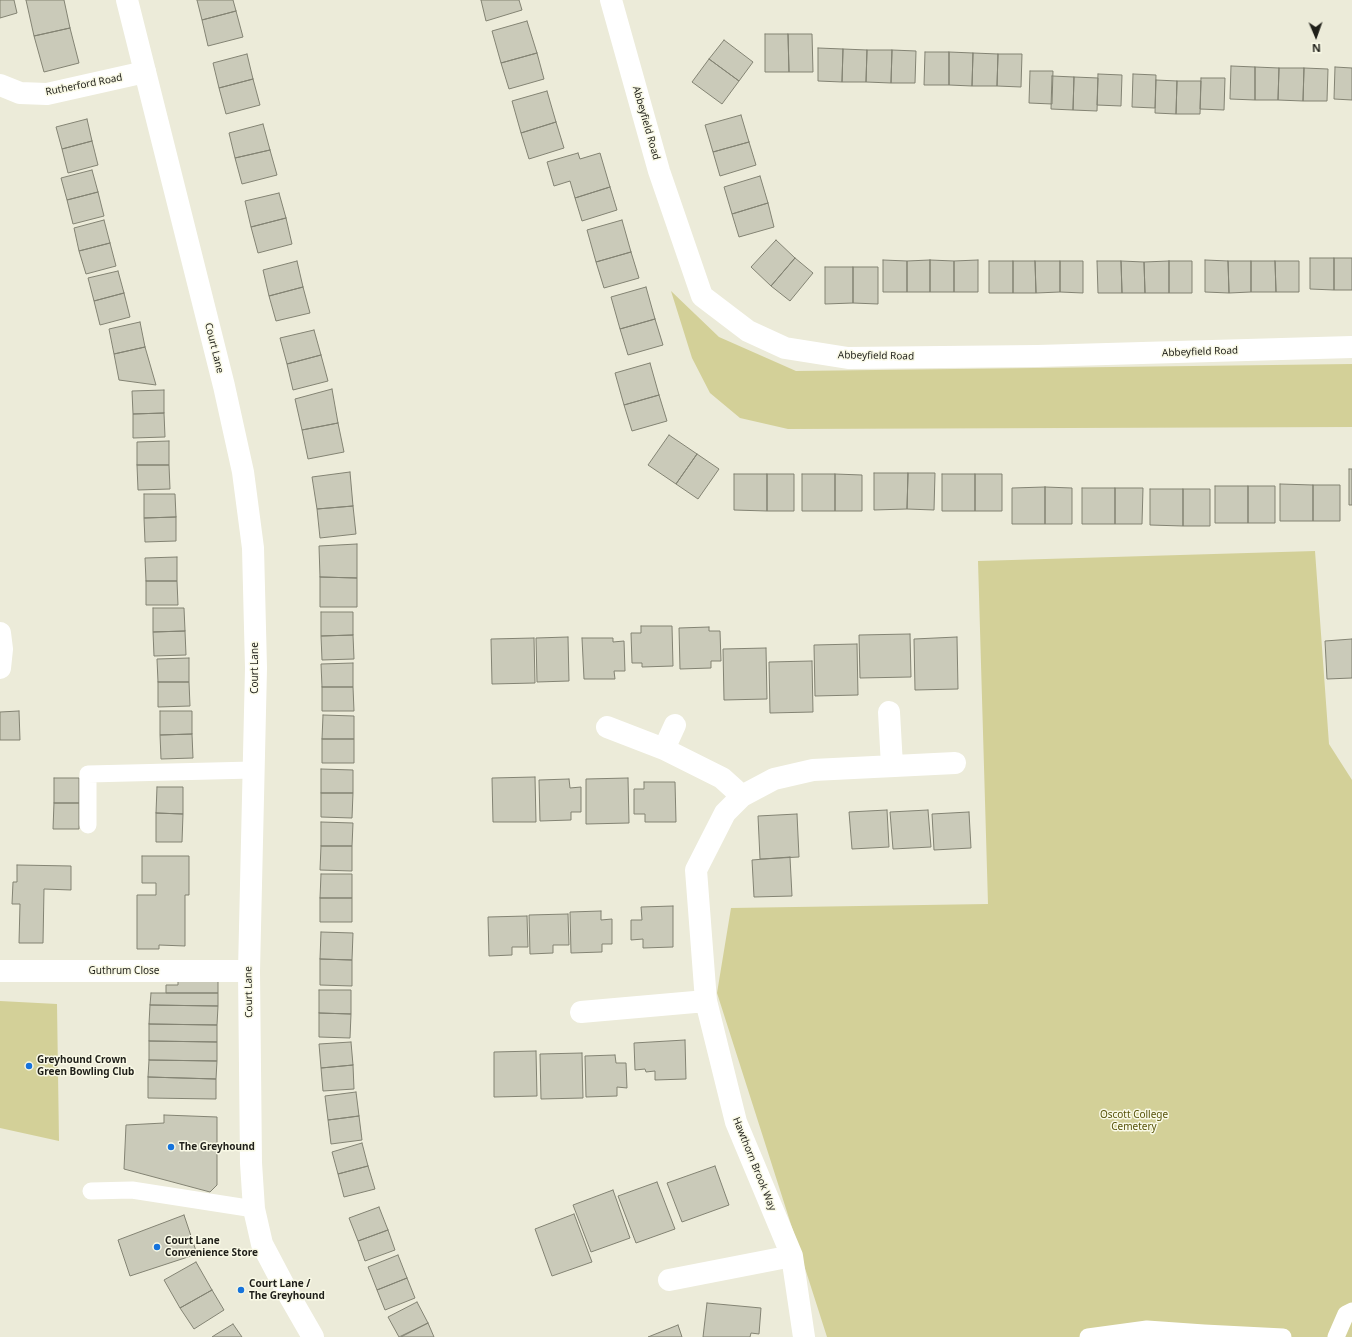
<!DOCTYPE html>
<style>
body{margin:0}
#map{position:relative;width:1352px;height:1337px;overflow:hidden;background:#ecebd9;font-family:"Noto Sans",sans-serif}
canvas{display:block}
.north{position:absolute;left:1296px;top:16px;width:40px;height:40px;-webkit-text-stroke:3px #f9f9e6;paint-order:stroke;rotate:178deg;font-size:11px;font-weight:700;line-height:16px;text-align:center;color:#1f1f19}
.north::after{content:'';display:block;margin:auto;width:14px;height:18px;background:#1f1f19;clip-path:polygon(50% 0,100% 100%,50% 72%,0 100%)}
</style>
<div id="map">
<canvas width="1352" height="1337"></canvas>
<div class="north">N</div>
</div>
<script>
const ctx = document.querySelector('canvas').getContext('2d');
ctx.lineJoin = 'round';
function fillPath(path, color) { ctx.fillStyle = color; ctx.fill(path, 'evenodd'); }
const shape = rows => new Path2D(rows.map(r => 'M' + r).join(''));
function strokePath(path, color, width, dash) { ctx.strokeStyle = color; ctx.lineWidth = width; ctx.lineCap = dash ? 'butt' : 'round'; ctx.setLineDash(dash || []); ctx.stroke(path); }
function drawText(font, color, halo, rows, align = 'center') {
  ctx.font = font + ' "Noto Sans",sans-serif'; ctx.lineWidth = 3; ctx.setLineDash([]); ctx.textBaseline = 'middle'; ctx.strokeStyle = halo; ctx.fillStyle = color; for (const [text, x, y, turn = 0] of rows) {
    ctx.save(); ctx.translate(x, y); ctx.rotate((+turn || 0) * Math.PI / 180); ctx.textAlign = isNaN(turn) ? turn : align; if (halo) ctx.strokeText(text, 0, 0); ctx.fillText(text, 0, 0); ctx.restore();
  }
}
fillPath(shape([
 [671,291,719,337,796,371,1352,364,1352,427,788,429,740,418,710,393,692,358],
 [1315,551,1329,744,1352,780,1352,1337,827,1337,717,993,731,908,988,904,978,561],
 [0,1001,57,1004,59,1141,0,1128]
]), '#d3d098');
const building = shape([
 [0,0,14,0,17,13,0,18,0,0],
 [26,0,64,0,70,28,34,36,26,0],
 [197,0,233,0,236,11,202,20,197,0],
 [481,0,519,0,522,10,486,21,481,0],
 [236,11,243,37,208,46,202,20,236,11],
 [527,21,537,53,501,63,492,31,527,21],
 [70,28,79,63,44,72,34,36,70,28],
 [765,34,788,34,789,72,765,72,765,34],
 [788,34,812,34,813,72,789,72,788,34],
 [724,40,753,62,739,81,709,59,724,40],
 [818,48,843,49,842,82,818,81,818,48],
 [843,49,867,50,866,82,842,82,843,49],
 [867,50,892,50,891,83,866,82,867,50],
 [892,50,916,51,915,83,891,83,892,50],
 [925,52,949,52,949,85,924,85,925,52],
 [949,52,973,53,972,86,949,85,949,52],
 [537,53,544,79,509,89,501,63,537,53],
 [973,53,998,54,997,86,972,86,973,53],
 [247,54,253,79,219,88,213,63,247,54],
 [998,54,1022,54,1021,87,997,86,998,54],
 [709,59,739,81,722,104,692,82,709,59],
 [1231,66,1255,67,1255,100,1230,99,1231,66],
 [1255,67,1279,68,1278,100,1255,100,1255,67],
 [1335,67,1352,68,1352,100,1334,99,1335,67],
 [1279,68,1304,68,1303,101,1278,100,1279,68],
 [1304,68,1328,69,1327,101,1303,101,1304,68],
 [1030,71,1053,71,1052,104,1029,103,1030,71],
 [1098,74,1122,75,1121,106,1097,105,1098,74],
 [1133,74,1156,75,1155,108,1132,107,1133,74],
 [1052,76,1074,77,1073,110,1051,109,1052,76],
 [1074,77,1098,78,1097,111,1073,110,1074,77],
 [1201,78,1225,78,1224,110,1200,109,1201,78],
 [253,79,260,105,226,114,219,88,253,79],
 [1156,80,1177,81,1176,114,1155,113,1156,80],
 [1177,81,1201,81,1200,114,1176,114,1177,81],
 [547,91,556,122,521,133,512,101,547,91],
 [741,115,749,142,713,152,705,125,741,115],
 [87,119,92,141,62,149,56,127,87,119],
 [556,122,564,148,529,159,521,133,556,122],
 [263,124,270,150,235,158,229,133,263,124],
 [92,141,98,165,68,173,62,149,92,141],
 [749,142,756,165,720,176,713,152,749,142],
 [270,150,277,175,242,184,235,158,270,150],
 [578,153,580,159,600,153,610,187,575,198,570,181,554,186,547,162,578,153],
 [92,170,98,192,67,200,61,178,92,170],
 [760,176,768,203,732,214,724,187,760,176],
 [610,187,617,210,582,221,575,198,610,187],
 [98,192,104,216,73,224,67,200,98,192],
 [279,193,286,218,251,227,245,201,279,193],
 [768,203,774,227,739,237,732,214,768,203],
 [286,218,292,244,258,253,251,227,286,218],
 [104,220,110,243,79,251,74,228,104,220],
 [622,220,631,252,596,262,587,230,622,220],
 [776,240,795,258,771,286,751,267,776,240],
 [110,243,116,266,86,274,79,251,110,243],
 [631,252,639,278,604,288,596,262,631,252],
 [795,258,813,273,790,301,771,286,795,258],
 [1310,258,1334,258,1334,290,1310,289,1310,258],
 [1334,258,1352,258,1352,290,1334,290,1334,258],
 [883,260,907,261,907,292,883,292,883,260],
 [930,260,954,261,954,292,930,292,930,260],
 [930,260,930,292,907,292,907,261,930,260],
 [978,260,978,292,954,292,954,261,978,260],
 [1205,260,1228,261,1229,293,1205,292,1205,260],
 [297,261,303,287,269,296,263,270,297,261],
 [989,261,1013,261,1013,293,989,293,989,261],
 [1013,261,1035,261,1036,293,1013,293,1013,261],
 [1035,261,1060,261,1060,292,1036,293,1035,261],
 [1060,261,1083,261,1083,293,1060,292,1060,261],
 [1097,261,1121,261,1122,293,1098,293,1097,261],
 [1121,261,1144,262,1145,293,1122,293,1121,261],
 [1169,261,1169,293,1145,293,1144,262,1169,261],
 [1169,261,1192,261,1192,293,1169,293,1169,261],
 [1228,261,1251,261,1251,292,1229,293,1228,261],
 [1251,261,1275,261,1276,292,1251,292,1251,261],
 [1275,261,1299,261,1299,292,1276,292,1275,261],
 [825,267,853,267,853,303,825,304,825,267],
 [853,267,878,267,878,304,853,303,853,267],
 [118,271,124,293,94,301,88,278,118,271],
 [303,287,310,313,276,321,269,296,303,287],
 [646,287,655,319,620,329,611,297,646,287],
 [124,293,130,317,100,325,94,301,124,293],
 [655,319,663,345,628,355,620,329,655,319],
 [140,322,145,347,114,354,109,329,140,322],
 [314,330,321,355,287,364,280,338,314,330],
 [145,347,156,385,119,380,114,354,145,347],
 [321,355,328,381,293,390,287,364,321,355],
 [650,363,659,395,624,405,615,373,650,363],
 [332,389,338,423,302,430,295,399,332,389],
 [164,390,164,413,133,414,132,391,164,390],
 [659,395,667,421,632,431,624,405,659,395],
 [164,413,165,437,133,438,133,414,164,413],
 [338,423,344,452,308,459,302,430,338,423],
 [669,435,697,454,676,484,648,465,669,435],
 [169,441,169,465,137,465,137,442,169,441],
 [697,454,719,469,698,499,676,484,697,454],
 [137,465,169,465,170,489,138,490,137,465],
 [1349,469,1352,469,1352,505,1349,505,1349,469],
 [350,472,353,506,317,509,312,477,350,472],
 [874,473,908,473,907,509,874,510,874,473],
 [908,473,935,473,934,510,907,509,908,473],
 [734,474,767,474,767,511,734,510,734,474],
 [767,474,794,474,794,511,767,511,767,474],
 [802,474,835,474,835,511,802,511,802,474],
 [835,474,862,475,862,511,835,511,835,474],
 [942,474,975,474,975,511,942,511,942,474],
 [975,474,1002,474,1002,511,975,511,975,474],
 [1280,484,1313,485,1313,521,1280,521,1280,484],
 [1313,485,1340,485,1340,521,1313,521,1313,485],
 [1215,486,1248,486,1248,523,1215,523,1215,486],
 [1248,486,1275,486,1275,523,1248,523,1248,486],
 [1045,487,1072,488,1072,524,1045,524,1045,487],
 [1045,487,1045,524,1012,524,1012,488,1045,487],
 [1082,488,1115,488,1115,524,1082,524,1082,488],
 [1115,488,1143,488,1142,524,1115,524,1115,488],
 [1150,489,1183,489,1183,526,1150,525,1150,489],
 [1183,489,1210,489,1210,526,1183,526,1183,489],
 [144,494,175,494,176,517,144,518,144,494],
 [353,506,356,534,320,538,317,509,353,506],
 [176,517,176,541,145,542,144,518,176,517],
 [357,544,357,578,320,577,319,546,357,544],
 [177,557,177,581,146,581,145,558,177,557],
 [320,577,357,578,357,607,320,607,320,577],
 [146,581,177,581,178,605,146,605,146,581],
 [153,608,184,608,185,631,153,632,153,608],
 [321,612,353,612,353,635,321,636,321,612],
 [641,626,672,626,673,666,642,667,642,663,632,663,631,633,641,633,641,626],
 [709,627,709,631,720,631,721,661,711,661,711,668,680,669,679,628,709,627],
 [185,631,186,655,154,656,153,632,185,631],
 [910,634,911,677,860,678,859,635,910,634],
 [353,635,354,659,322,660,321,636,353,635],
 [568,637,569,681,537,682,536,638,568,637],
 [957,637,958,689,915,690,914,639,957,637],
 [534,638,535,683,492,684,491,639,534,638],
 [582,638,613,638,613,642,624,641,625,671,614,671,615,679,584,679,582,638],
 [1352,639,1352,678,1327,679,1325,641,1352,639],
 [857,644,858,695,815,696,814,645,857,644],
 [766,648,767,699,724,700,723,649,766,648],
 [189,658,189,682,158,682,157,659,189,658],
 [812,661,813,712,770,713,769,662,812,661],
 [353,663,353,687,322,687,321,664,353,663],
 [158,682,189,682,190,706,158,707,158,682],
 [322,687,353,687,354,711,322,711,322,687],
 [19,711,20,740,0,740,0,712,19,711],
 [160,711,192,711,192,734,160,735,160,711],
 [323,715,354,716,354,739,322,739,323,715],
 [192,734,193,758,161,759,160,735,192,734],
 [322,739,354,739,354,763,322,763,322,739],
 [321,769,353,770,353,793,321,793,321,769],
 [535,777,536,822,493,822,492,778,535,777],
 [54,778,79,778,79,803,54,803,54,778],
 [628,778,629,823,586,824,586,779,628,778],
 [569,779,570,788,581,787,581,812,571,812,571,820,540,821,539,780,569,779],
 [644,782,675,782,676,822,645,822,645,814,634,814,634,789,644,789,644,782],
 [157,787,183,787,183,814,156,813,157,787],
 [321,793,353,793,352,818,321,817,321,793],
 [54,803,79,803,79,829,53,829,54,803],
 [887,810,889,847,852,849,849,812,887,810],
 [928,810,931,847,893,849,890,812,928,810],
 [969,812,971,848,934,850,932,814,969,812],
 [156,813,183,814,182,842,156,842,156,813],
 [797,814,799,857,760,859,758,816,797,814],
 [321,822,353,823,352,846,321,846,321,822],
 [321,846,352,846,352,871,320,870,321,846],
 [142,856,189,856,189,895,185,895,185,946,159,945,159,949,137,949,137,895,156,895,156,883,142,883,142,856],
 [790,857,792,896,754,897,752,860,790,857],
 [17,865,71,866,71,890,44,889,43,943,19,943,20,904,12,904,13,882,17,882,17,865],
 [321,874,352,874,352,898,320,898,321,874],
 [320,898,352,898,352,922,320,922,320,898],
 [673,906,673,947,643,948,643,939,631,940,631,920,642,920,641,907,673,906],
 [601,911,601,920,612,919,612,944,602,944,602,952,571,953,570,912,601,911],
 [568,914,569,945,553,945,553,953,530,954,529,915,568,914],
 [527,916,528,947,512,947,512,955,489,956,488,917,527,916],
 [321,932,353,933,352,960,320,959,321,932],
 [320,959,352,960,352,986,320,985,320,959],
 [178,976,218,976,218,993,166,993,166,985,178,985,178,976],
 [319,990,351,990,351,1014,319,1013,319,990],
 [151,993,218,993,218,1006,150,1005,151,993],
 [150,1005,218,1006,217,1025,149,1024,150,1005],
 [319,1013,351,1014,350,1038,319,1037,319,1013],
 [149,1024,217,1025,217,1042,149,1041,149,1024],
 [685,1040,686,1079,655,1080,655,1071,646,1072,645,1069,635,1070,634,1043,685,1040],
 [149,1041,217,1042,217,1061,149,1060,149,1041],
 [351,1042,353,1065,321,1068,319,1044,351,1042],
 [536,1051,537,1096,494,1097,494,1052,536,1051],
 [582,1053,583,1098,541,1099,540,1054,582,1053],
 [615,1055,616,1063,626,1063,627,1088,617,1087,617,1096,586,1097,585,1056,615,1055],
 [149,1060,217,1061,216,1079,148,1077,149,1060],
 [353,1065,354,1089,323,1091,321,1068,353,1065],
 [148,1077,216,1079,216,1099,148,1098,148,1077],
 [356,1092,359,1116,328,1120,325,1096,356,1092],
 [164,1115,217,1117,217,1185,210,1192,124,1169,126,1125,164,1123,164,1115],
 [359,1116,362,1140,331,1144,328,1120,359,1116],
 [362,1143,368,1166,338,1174,332,1152,362,1143],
 [368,1166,375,1189,344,1197,338,1174,368,1166],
 [715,1166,729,1205,682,1222,667,1183,715,1166],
 [657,1182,675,1229,636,1243,618,1196,657,1182],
 [613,1190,630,1238,591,1252,573,1205,613,1190],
 [379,1207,388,1230,358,1241,349,1218,379,1207],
 [574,1214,592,1262,552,1276,535,1229,574,1214],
 [184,1215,197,1254,130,1276,118,1240,184,1215],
 [388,1230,395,1250,365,1261,358,1241,388,1230],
 [398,1255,407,1278,377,1290,368,1267,398,1255],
 [196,1262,212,1290,180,1308,164,1280,196,1262],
 [407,1278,415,1298,385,1310,377,1290,407,1278],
 [212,1290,224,1310,194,1329,180,1308,212,1290],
 [417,1302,428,1323,399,1337,388,1317,417,1302],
 [707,1303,761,1308,759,1334,751,1333,750,1337,703,1337,707,1303],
 [428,1323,434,1337,401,1337,428,1323],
 [233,1324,242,1337,212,1337,215,1335,233,1324],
 [678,1325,682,1337,648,1337,678,1325]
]);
fillPath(building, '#cacab9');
strokePath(building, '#838373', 1);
strokePath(shape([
 [88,825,88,774,253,770],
 [91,1191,132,1190,254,1209],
 [1088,1337,1147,1329,1204,1333,1283,1337],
 [1336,1337,1346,1314,1352,1311]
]), '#fff', 17);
strokePath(shape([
 [611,0,659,171,702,296,748,331,785,348,848,358,1037,356,1352,347],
 [0,85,20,93,47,94,145,72],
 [0,633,2,649,0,668],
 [889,712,892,766],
 [607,727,664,749,722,778,742,796],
 [664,749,675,725],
 [0,971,249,971],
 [581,1012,706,1001],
 [669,1280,792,1256],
 [804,1337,792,1256,736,1122,706,1001,696,870,725,813,742,796,774,779,813,770,955,763]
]), '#fff', 22);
strokePath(shape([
 [127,0,224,386,243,472,253,548,256,668,249,971,251,1163,254,1209,262,1244,290,1297,313,1337]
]), '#fff', 22);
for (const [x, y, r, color] of [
 [29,1066,4,"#1573dc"],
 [171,1147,4,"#1573dc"],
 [157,1247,4,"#1573dc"],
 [241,1290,4,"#1573dc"]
]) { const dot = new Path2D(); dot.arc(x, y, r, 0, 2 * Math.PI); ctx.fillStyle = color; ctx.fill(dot); strokePath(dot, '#f9f9e6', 1.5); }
drawText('10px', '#1f1f19', '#f9f9e6', [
 ["Rutherford Road",84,85,-11],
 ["Abbeyfield Road",646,123,74],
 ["Court Lane",214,348,76],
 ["Abbeyfield Road",1200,352,-2],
 ["Abbeyfield Road",876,356,1],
 ["Court Lane",255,668,-90],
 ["Guthrum Close",124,971],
 ["Court Lane",249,992,-91],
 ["Hawthorn Brook Way",754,1164,68]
]);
drawText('bold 10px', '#1f1f19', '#f9f9e6', [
 ["Greyhound Crown",37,1060],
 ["Green Bowling Club",37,1072],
 ["The Greyhound",179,1147],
 ["Court Lane",165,1241],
 ["Convenience Store",165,1253],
 ["Court Lane /",249,1284],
 ["The Greyhound",249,1296]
], 'left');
drawText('10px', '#565209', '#f9f9e6', [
 ["Oscott College",1134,1115],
 ["Cemetery",1134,1127]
]);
</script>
